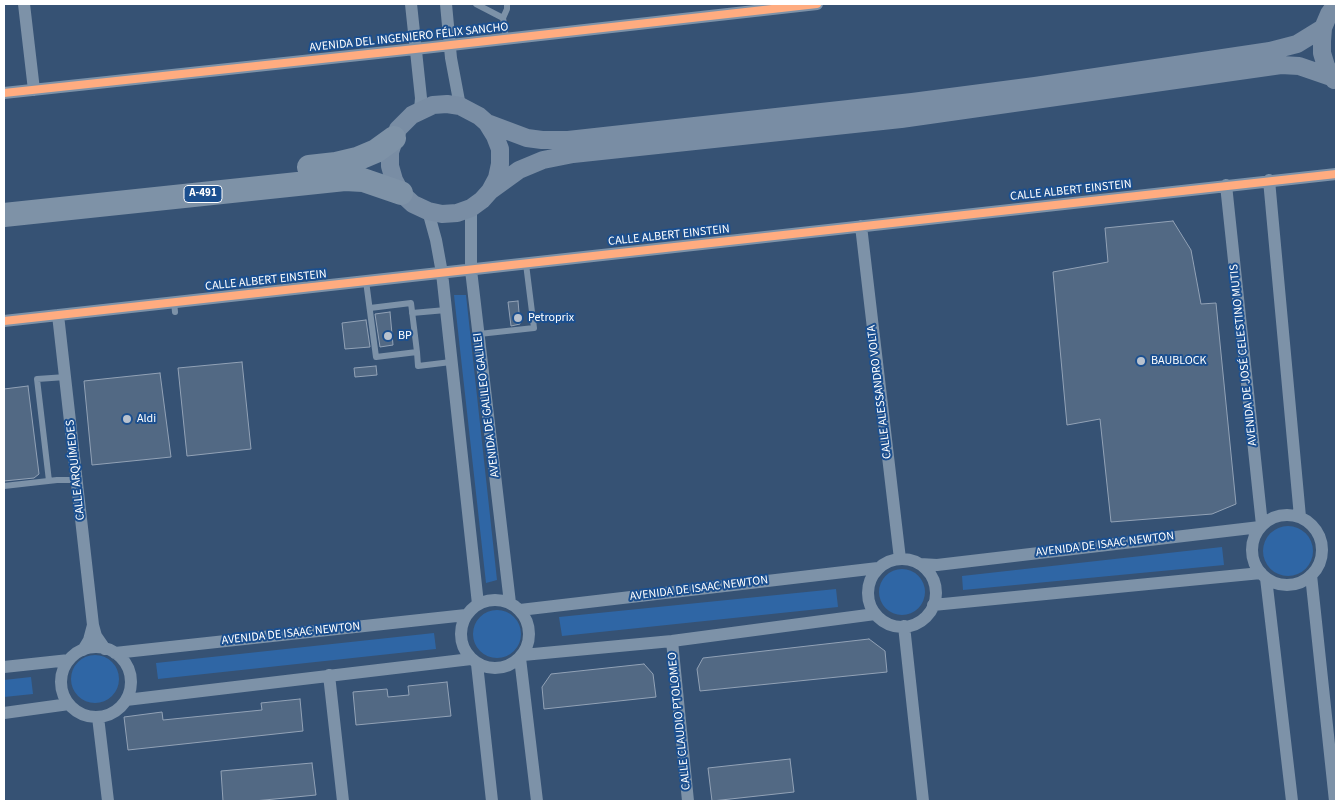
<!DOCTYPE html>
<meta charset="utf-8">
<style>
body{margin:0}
#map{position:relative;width:1340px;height:805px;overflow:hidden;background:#365274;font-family:"Source Sans 3",sans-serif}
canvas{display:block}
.frame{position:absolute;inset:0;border:5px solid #fff;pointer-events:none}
</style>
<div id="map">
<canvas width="1340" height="805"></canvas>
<div class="frame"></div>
</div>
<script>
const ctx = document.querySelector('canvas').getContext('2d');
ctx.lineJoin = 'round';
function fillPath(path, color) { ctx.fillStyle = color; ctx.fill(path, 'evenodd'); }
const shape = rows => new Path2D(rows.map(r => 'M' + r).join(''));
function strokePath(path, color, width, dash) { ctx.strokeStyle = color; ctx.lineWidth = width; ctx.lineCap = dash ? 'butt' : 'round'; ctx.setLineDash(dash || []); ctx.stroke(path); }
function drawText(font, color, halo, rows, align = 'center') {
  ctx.font = font + ' "Source Sans 3",sans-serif'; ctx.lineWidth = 4; ctx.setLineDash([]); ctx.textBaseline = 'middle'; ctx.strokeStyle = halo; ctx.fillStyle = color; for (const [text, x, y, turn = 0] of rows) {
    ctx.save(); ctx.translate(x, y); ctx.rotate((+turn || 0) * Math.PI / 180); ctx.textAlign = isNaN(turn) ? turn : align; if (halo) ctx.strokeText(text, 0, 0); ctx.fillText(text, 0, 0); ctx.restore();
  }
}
fillPath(shape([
 [454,295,466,295,497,580,486,583],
 '1263 551a25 25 0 1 1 50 0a25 25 0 1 1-50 0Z',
 [1222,547,1224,565,963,590,962,576],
 '879 592a23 23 0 1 1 46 0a23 23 0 1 1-46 0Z',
 [836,589,838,607,562,636,559,617],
 '473 634a24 24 0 1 1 48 0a24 24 0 1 1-48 0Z',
 [434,633,436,649,158,679,156,663],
 '71 679a24 24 0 1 1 48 0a24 24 0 1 1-48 0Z',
 [31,677,33,694,4,697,4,680]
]), '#2f66a5');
const building = shape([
 [1173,221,1191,250,1201,304,1216,303,1236,504,1212,514,1111,522,1100,419,1067,425,1053,272,1108,262,1105,228,1173,221],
 [518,301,520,324,511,326,508,302,518,301],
 [390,312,393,345,380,347,375,314,390,312],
 [366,320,370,347,345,349,342,323,366,320],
 [242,362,251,449,187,456,178,368,242,362],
 [376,366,377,375,355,377,354,368,376,366],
 [160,373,171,457,92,465,84,381,160,373],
 [28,386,39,474,34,478,4,481,4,389,28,386],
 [869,639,885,651,887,672,700,691,697,669,703,658,869,639],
 [644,664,653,674,656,697,544,709,542,687,551,674,644,664],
 [447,682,451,716,356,725,353,692,387,689,388,697,409,695,408,686,447,682],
 [300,699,303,731,128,750,124,717,162,712,163,720,262,710,261,703,300,699],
 [790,759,794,792,712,801,708,768,790,759],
 [312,763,316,795,254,801,223,801,221,771,312,763]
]);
fillPath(building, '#526984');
strokePath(building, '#92a2b6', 1);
strokePath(shape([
 [476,4,503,18,506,38],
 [503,18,507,9,507,4],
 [366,281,376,357,417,352,411,303,370,308],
 [174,302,175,312],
 [412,313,446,310],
 [479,334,534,328,526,264],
 [417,352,418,366,451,362],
 [49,481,37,379,66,377],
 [4,486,57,480,77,480]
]), '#7d92a8', 6);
strokePath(shape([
 [24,4,34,90],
 [411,4,421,98,420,110],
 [446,4,451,58,460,106],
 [4,93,415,49,817,4],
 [1269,180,1300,517],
 [1226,185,1262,525],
 [471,208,471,270,510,603],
 [428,211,436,240,442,273,478,604],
 [861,226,900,559],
 [58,315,93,625],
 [4,321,1336,174],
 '1252 550a35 35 0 1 1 70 0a35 35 0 1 1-70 0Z',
 '868 593a34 34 0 1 1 68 0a34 34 0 1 1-68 0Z',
 [920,564,937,565,1260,527],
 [1311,575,1335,801],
 [1266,578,1292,801],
 '461 634a34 34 0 1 1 68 0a34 34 0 1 1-68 0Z',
 [933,605,1261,573],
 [520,610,878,568],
 [904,626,923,801],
 [672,641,688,801],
 '61 682a35 35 0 1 1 70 0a35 35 0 1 1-70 0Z',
 [83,650,89,640,93,625,96,636,105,649],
 [115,653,466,615],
 [523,655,672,641,875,614],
 [520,658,537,801],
 [477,664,492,801],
 [4,667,69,660],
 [329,675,343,801],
 [126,700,471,659],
 [4,713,69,704],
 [98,717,108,801]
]), '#7d92a8', 12);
strokePath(shape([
 [1334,80,1326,66,1322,53,1322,41,1323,28,1329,14,1336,4],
 [487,123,527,138,542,140,568,140,912,102,1035,86,1270,51,1297,44,1323,28],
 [490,191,497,178,500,164,500,149,495,136,487,123,479,116,460,106,447,104,433,105,412,115,398,129,390,152,390,166,394,180,401,193,413,204,428,211,442,214,457,213,471,208,482,200,490,191,519,170,543,160,573,154,901,119,1281,65,1299,66,1331,77]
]), '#798da4', 18);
strokePath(shape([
 [309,167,336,164,357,159,376,151,394,138],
 [4,215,345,179,363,180,401,193]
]), '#7e92a7', 24);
strokePath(shape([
 [4,93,415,49,817,4],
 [4,321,1336,174]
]), '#ffac80', 8);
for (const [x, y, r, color] of [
 [518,318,5,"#b9c2ce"],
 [388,336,5,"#b9c2ce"],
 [1141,361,5,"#b9c2ce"],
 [127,419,5,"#b9c2ce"]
]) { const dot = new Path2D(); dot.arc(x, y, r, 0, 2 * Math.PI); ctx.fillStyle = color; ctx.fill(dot); strokePath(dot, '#1b4f8f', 2); }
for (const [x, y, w] of [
 [203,194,38]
]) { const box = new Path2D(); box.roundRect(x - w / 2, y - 8.5, w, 17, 4); ctx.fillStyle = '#1b4f8f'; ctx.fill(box); strokePath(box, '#fff', 1); }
drawText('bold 11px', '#fff', null, [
 ["A-491",203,194]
]);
drawText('12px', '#fff', '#1b4f8f', [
 ["AVENIDA DEL INGENIERO FÉLIX SANCHO",409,38,-6],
 ["CALLE ALBERT EINSTEIN",1071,191,-6],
 ["CALLE ALBERT EINSTEIN",669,236,-6],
 ["CALLE ALBERT EINSTEIN",266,281,-6],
 ["AVENIDA DE JOSÉ CELESTINO MUTIS",1244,355,-96],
 ["CALLE ALESSANDRO VOLTA",880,392,-97],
 ["AVENIDA DE GALILEO GALILEI",487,405,-97],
 ["CALLE ARQUÍMEDES",76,470,-96],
 ["AVENIDA DE ISAAC NEWTON",1105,545,-7],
 ["AVENIDA DE ISAAC NEWTON",699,589,-7],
 ["AVENIDA DE ISAAC NEWTON",291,634,-6],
 ["CALLE CLAUDIO PTOLOMEO",680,721,-96]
]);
drawText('12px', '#fff', '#1b4f8f', [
 ["Petroprix",528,318],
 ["BP",398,336],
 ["BAUBLOCK",1151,361],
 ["Aldi",137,419]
], 'left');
</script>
